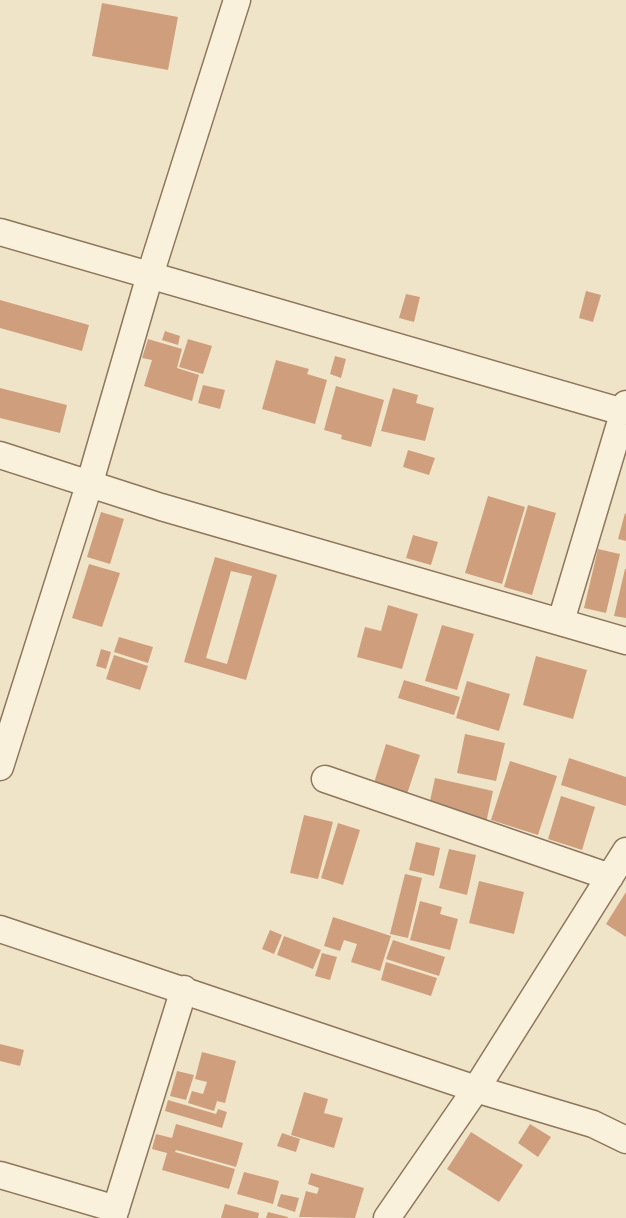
<!DOCTYPE html>
<style>
body{margin:0}
canvas{display:block;background:#f0e4c8}
</style>
<canvas width="626" height="1218"></canvas>
<script>
const ctx = document.querySelector('canvas').getContext('2d');
ctx.lineJoin = 'round';
function fillPath(path, color) { ctx.fillStyle = color; ctx.fill(path, 'evenodd'); }
const shape = rows => new Path2D(rows.map(r => 'M' + r).join(''));
function strokePath(path, color, width, dash) { ctx.strokeStyle = color; ctx.lineWidth = width; ctx.lineCap = dash ? 'butt' : 'round'; ctx.setLineDash(dash || []); ctx.stroke(path); }
fillPath(shape([
 [102,3,178,17,168,70,92,56],
 [586,291,601,295,593,322,579,318],
 [406,294,420,297,414,322,399,318],
 [0,300,89,325,82,351,0,328],
 [165,331,180,336,178,345,162,340],
 [148,339,182,349,177,368,199,375,192,401,144,386,152,360,142,358],
 [188,339,212,346,203,374,179,367],
 [335,356,346,359,341,378,330,374],
 [276,360,309,369,307,374,327,380,315,424,262,409],
 [203,385,225,390,220,409,198,403],
 [336,386,384,400,371,447,341,439,342,435,324,430],
 [0,388,67,405,60,433,0,418],
 [393,388,418,395,416,403,434,408,425,441,381,431],
 [408,450,435,458,429,475,403,467],
 [488,496,525,507,502,584,465,573],
 [528,505,556,513,532,595,504,587],
 [101,512,124,519,110,564,87,557],
 [625,513,626,514,626,541,618,539],
 [413,535,438,542,431,565,406,558],
 [598,549,620,554,606,613,584,608],
 [215,557,277,575,246,680,184,662],
 [231,571,252,576,227,664,206,658],
 [89,564,120,573,102,627,72,618],
 [625,569,626,569,626,618,614,616],
 [388,605,418,614,402,669,357,657,365,627,381,631],
 [442,625,474,634,457,690,425,681],
 [119,637,153,647,148,663,114,652],
 [101,649,111,652,106,669,96,666],
 [114,655,148,666,140,690,106,679],
 [536,656,587,670,573,719,523,705],
 [404,680,460,697,454,715,398,698],
 [467,681,510,694,499,731,456,718],
 [465,734,505,743,496,781,457,773],
 [386,744,420,755,407,794,374,783],
 [569,758,626,777,626,806,561,785],
 [510,761,557,776,538,835,491,820],
 [435,778,493,791,486,823,428,810],
 [561,796,595,807,582,850,548,839],
 [304,815,333,822,318,879,290,873],
 [338,823,360,830,343,885,321,878],
 [416,842,440,848,434,876,409,870],
 [449,849,476,855,467,895,439,888],
 [405,874,422,878,408,938,390,934],
 [479,881,524,892,514,934,469,923],
 [626,892,626,937,606,924],
 [420,901,442,907,440,914,458,919,450,950,410,940],
 [333,917,391,936,380,971,351,962,357,944,344,940,340,951,324,946],
 [270,930,282,935,274,954,262,949],
 [284,936,321,950,313,969,277,955],
 [393,940,445,957,439,976,386,959],
 [322,953,337,957,330,980,315,976],
 [386,962,437,978,431,996,381,980],
 [0,1044,24,1050,20,1066,0,1061],
 [202,1052,236,1061,225,1103,217,1101,214,1111,188,1103,192,1091,203,1094,207,1082,195,1079],
 [177,1071,194,1075,186,1100,170,1096],
 [304,1092,328,1099,324,1113,343,1118,334,1148,291,1135],
 [168,1100,216,1114,218,1109,227,1112,222,1128,165,1111],
 [176,1124,243,1143,236,1167,176,1150,175,1152,235,1169,229,1189,162,1170,167,1153,152,1149,156,1134,172,1138],
 [530,1124,551,1137,538,1157,518,1143],
 [471,1132,523,1165,499,1202,447,1169],
 [282,1133,300,1139,296,1152,277,1146],
 [244,1172,279,1181,273,1204,237,1194],
 [311,1173,364,1188,355,1218,299,1217,306,1191,317,1194,319,1188,308,1184],
 [281,1194,299,1198,295,1212,277,1206],
 [225,1204,259,1213,258,1218,221,1218],
 [268,1212,288,1217,288,1218,266,1218]
]), '#cf9f7d');
const minor = shape([
 [0,232,623,412],
 [0,455,161,507,626,641],
 [561,621,626,404],
 [0,767,90,482,150,275,237,0],
 [325,779,610,877],
 [0,929,476,1089,593,1124,626,1140],
 [0,1175,116,1209],
 [113,1218,184,989],
 [387,1218,476,1089,626,851]
]);
strokePath(minor, '#8d765c', 29);
strokePath(minor, '#faf1dc', 26);
</script>
